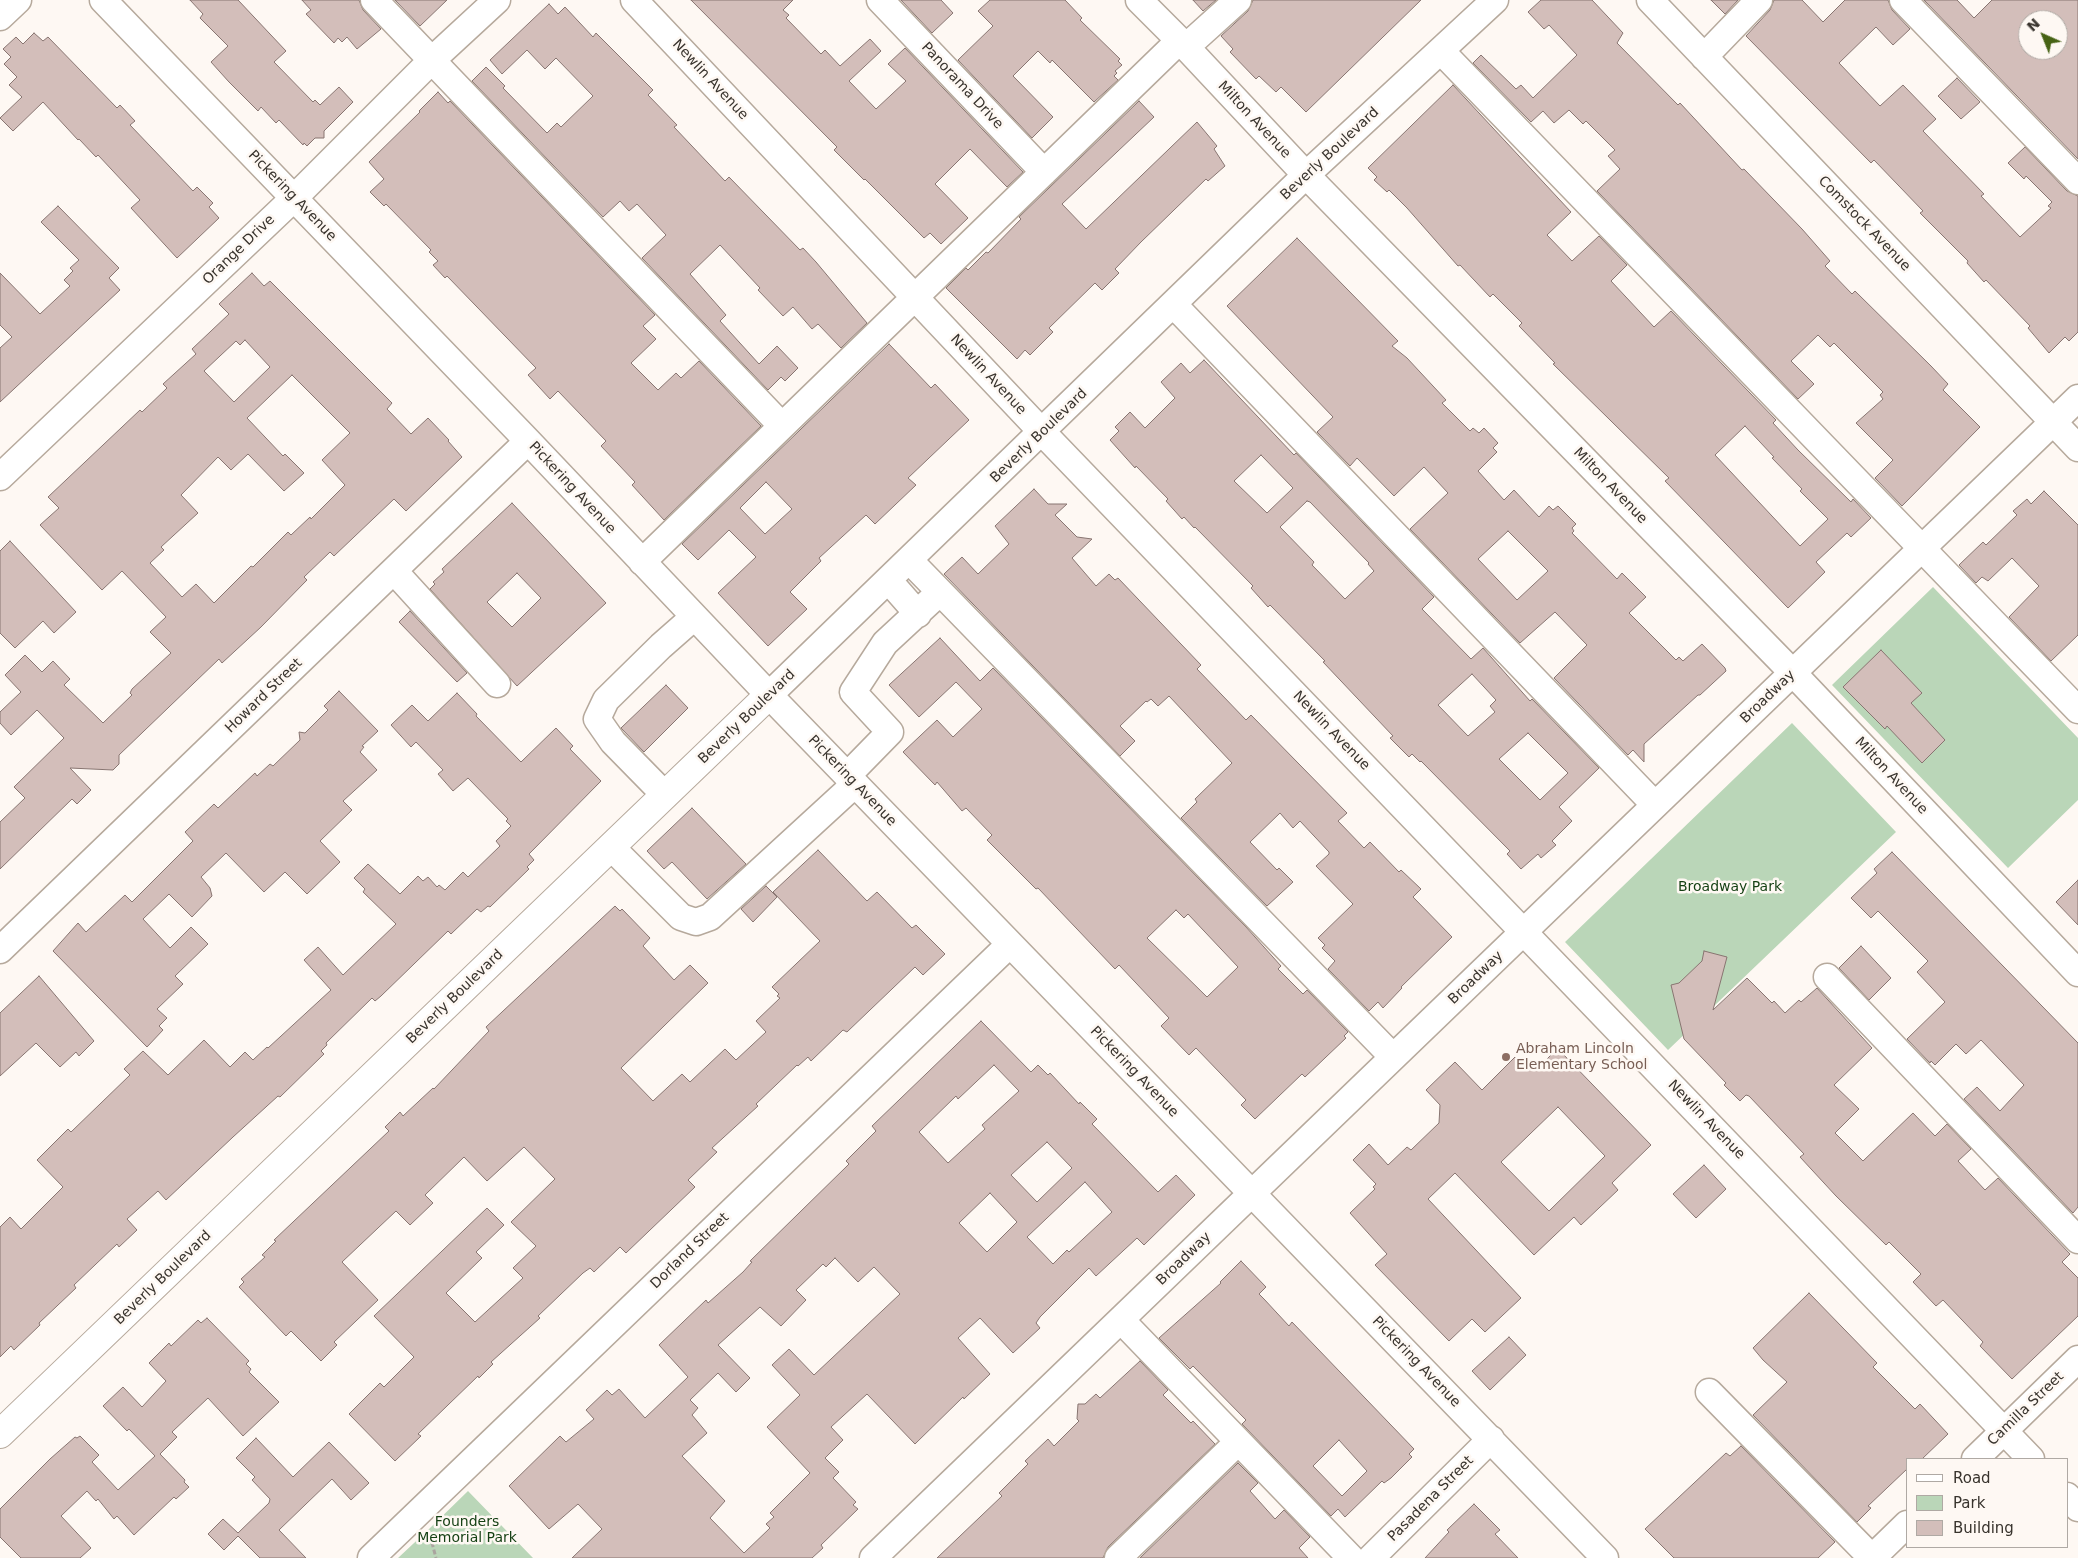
<!DOCTYPE html>
<style>
body{margin:0}
#map{position:relative;width:2078px;height:1558px;overflow:hidden;background:#fef8f3;font-family:"DejaVu Sans",sans-serif}
canvas{display:block}
.legend{position:absolute;left:1906px;top:1458px;width:162px;height:90px;box-sizing:border-box;background:#fef8f3;border:1px solid #afa9a4;margin:0;padding:6px 9px;list-style:none;font-size:15px;color:#38332d}
.legend li{display:flex;align-items:center;gap:10px;height:25px}
.legend b{width:25px;border:1px solid #afa9a4}
.north{position:absolute;left:2018px;top:10px;width:50px;height:50px;box-sizing:border-box;background:#fef8f3;border:1px solid #afa9a4;border-radius:50%;rotate:316deg;font-size:14px;font-weight:700;line-height:20px;text-align:center;color:#38332d}
.north::after{content:'';display:block;margin:auto;width:18px;height:22px;background:#476315;clip-path:polygon(50% 0,100% 100%,50% 72%,0 100%)}
</style>
<div id="map">
<canvas width="2078" height="1558"></canvas>
<ul class="legend">
<li><b style="height:6px;background:#fff"></b>Road</li>
<li><b style="height:14px;background:#bad6b8"></b>Park</li>
<li><b style="height:14px;background:#d3beba"></b>Building</li>
</ul>
<div class="north">N</div>
</div>
<script>
const ctx = document.querySelector('canvas').getContext('2d');
ctx.lineJoin = 'round';
function fillPath(path, color) { ctx.fillStyle = color; ctx.fill(path, 'evenodd'); }
const shape = rows => new Path2D(rows.map(r => 'M' + r).join(''));
function strokePath(path, color, width, dash) { ctx.strokeStyle = color; ctx.lineWidth = width; ctx.lineCap = dash ? 'butt' : 'round'; ctx.setLineDash(dash || []); ctx.stroke(path); }
function drawText(font, color, halo, rows, align = 'center') {
  ctx.font = font + ' "DejaVu Sans",sans-serif'; ctx.lineWidth = 5; ctx.setLineDash([]); ctx.textBaseline = 'middle'; ctx.strokeStyle = halo; ctx.fillStyle = color; for (const [text, x, y, turn = 0] of rows) {
    ctx.save(); ctx.translate(x, y); ctx.rotate((+turn || 0) * Math.PI / 180); ctx.textAlign = isNaN(turn) ? turn : align; if (halo) ctx.strokeText(text, 0, 0); ctx.fillText(text, 0, 0); ctx.restore();
  }
}
fillPath(shape([
 [1933,587,2078,738,2078,800,2008,868,1832,685],
 [1792,723,1896,832,1668,1050,1565,942],
 [468,1491,533,1558,398,1558,429,1529]
]), '#bad6b8');
const building = shape([
 [190,0,238,0,286,51,274,62,313,102,315,100,320,105,339,87,353,102,324,131,324,138,315,138,307,146,304,143,303,145,279,120,276,123,261,107,258,111,229,82,211,62,228,46,200,18,203,14,190,0],
 [302,0,359,0,363,10,381,29,357,49,347,37,342,42,338,38,334,43,306,14,311,10,302,0],
 [395,0,447,0,420,26,395,0],
 [691,0,793,0,783,10,789,15,786,18,821,54,825,50,840,66,870,39,881,51,849,81,876,109,906,81,888,64,905,48,1023,172,1007,187,970,149,935,184,968,218,941,244,930,233,924,238,865,179,864,180,834,150,837,147,691,0],
 [901,0,941,0,953,13,932,33,901,0],
 [990,0,1065,0,1082,18,1080,20,1120,59,1118,61,1122,65,1115,71,1117,73,1114,76,1118,80,1094,102,1052,60,1050,63,1038,51,1013,76,1053,117,1032,138,958,60,993,26,978,11,990,0],
 [1193,0,1216,0,1203,11,1193,0],
 [1253,0,1421,0,1306,112,1281,87,1276,92,1259,76,1256,79,1230,52,1233,49,1221,36,1248,11,1253,0],
 [1541,0,1592,0,1623,33,1617,43,1678,105,1680,103,1742,170,1744,169,1802,229,1830,261,1825,266,1852,294,1855,291,1931,366,1948,384,1943,390,1980,427,1902,506,1875,478,1893,460,1856,423,1883,399,1880,395,1883,392,1834,343,1830,347,1818,335,1791,361,1814,384,1798,399,1597,191,1620,169,1608,156,1615,150,1586,121,1583,124,1569,110,1554,123,1543,111,1531,122,1473,63,1481,55,1516,89,1521,85,1533,98,1577,55,1549,25,1544,29,1528,12,1541,0],
 [1711,0,1738,0,1725,14,1711,0],
 [1774,0,1802,0,1823,22,1845,0,1888,0,1892,10,1910,29,1893,45,1876,27,1839,63,1880,106,1903,85,1936,119,1923,131,1984,194,1981,196,2020,237,2051,208,2048,206,2052,202,2026,176,2024,179,2008,163,2025,147,2067,191,2078,196,2078,332,2069,341,2065,337,2049,353,2028,328,2030,326,1986,280,1984,282,1967,263,1968,261,1920,213,1923,211,1874,160,1871,163,1746,36,1770,10,1774,0],
 [1924,0,1957,0,1974,18,1992,0,2078,0,2078,159,1924,0],
 [2028,20,2058,20,2058,50,2028,50,2028,20],
 [549,4,558,14,565,7,593,37,596,33,653,90,648,95,677,125,674,127,725,181,729,177,800,250,803,248,816,262,867,323,841,348,818,324,812,329,793,307,783,316,758,290,760,288,720,245,690,274,726,315,720,321,759,364,777,346,798,368,785,381,781,377,768,390,642,258,666,235,637,204,629,211,620,201,603,217,472,81,486,67,505,86,503,88,547,133,557,123,561,127,593,96,556,58,545,69,527,50,502,74,490,60,549,4],
 [34,33,43,41,48,37,117,108,120,105,135,121,130,125,193,191,197,187,213,203,209,207,219,218,177,258,131,208,140,200,98,155,96,157,79,139,78,140,43,102,13,131,0,118,22,97,9,85,17,77,4,64,11,57,3,49,16,37,23,44,34,33],
 [1957,78,1980,102,1961,119,1938,96,1957,78],
 [1453,85,1571,212,1547,235,1572,261,1599,236,1627,265,1611,281,1654,327,1671,311,1776,420,1773,423,1798,450,1851,502,1853,499,1871,518,1851,537,1847,533,1816,562,1825,572,1788,608,1665,481,1669,478,1553,364,1555,363,1519,326,1522,323,1493,294,1490,297,1460,265,1458,266,1407,208,1389,190,1387,192,1374,180,1377,177,1368,168,1453,85],
 [1745,426,1774,457,1772,458,1802,489,1800,491,1828,519,1800,546,1715,455,1745,426],
 [438,92,448,103,450,101,655,315,643,326,656,339,631,363,658,390,676,373,681,378,699,361,761,426,664,520,632,485,635,482,601,446,606,441,558,391,550,399,528,375,536,368,447,276,445,278,433,265,438,261,429,252,431,250,386,204,384,206,370,192,384,179,369,162,420,112,419,111,438,92],
 [1139,101,1154,117,1062,204,1086,229,1197,122,1217,146,1214,149,1225,166,1208,181,1206,179,1141,242,1115,269,1119,273,1102,290,1095,283,1049,328,1053,332,1030,355,1025,350,1017,359,946,288,966,268,968,270,986,252,988,253,1021,219,1019,217,1139,101],
 [58,206,119,268,109,278,120,290,0,402,0,348,12,337,0,325,0,273,40,314,70,286,64,280,73,271,70,268,79,260,41,222,58,206],
 [1297,238,1398,341,1392,346,1407,358,1446,400,1442,403,1470,431,1473,428,1479,433,1484,428,1498,443,1493,448,1497,452,1478,471,1504,500,1514,490,1539,517,1549,506,1553,510,1558,506,1576,524,1572,528,1574,531,1572,533,1617,579,1622,573,1646,597,1629,613,1676,660,1679,657,1683,661,1702,644,1725,668,1726,671,1700,695,1698,695,1644,744,1644,762,1633,750,1628,755,1554,678,1587,645,1555,612,1520,643,1410,529,1448,493,1424,467,1394,496,1357,458,1350,466,1317,432,1333,417,1227,306,1297,238],
 [1508,531,1548,571,1517,600,1478,559,1508,531],
 [252,273,264,286,270,281,392,403,387,409,411,434,428,418,449,440,448,441,462,457,406,511,394,499,334,556,330,552,304,577,307,580,261,627,222,663,219,659,119,755,119,764,113,770,70,768,91,790,77,804,72,799,0,869,0,822,25,798,14,787,64,738,37,710,11,735,0,723,0,712,21,692,5,675,25,655,42,672,53,661,70,679,64,685,103,723,132,695,130,693,132,689,171,653,150,632,166,617,122,571,102,590,40,525,59,508,48,497,140,410,142,412,167,388,163,384,196,354,192,349,229,314,219,304,252,273],
 [245,340,270,367,234,402,204,371,236,341,240,345,245,340],
 [292,375,350,433,322,460,345,485,311,519,310,517,291,535,288,532,253,567,251,566,214,603,196,584,182,597,150,563,164,550,161,547,198,513,181,495,218,457,231,470,248,454,284,491,304,473,285,454,283,456,247,418,292,375],
 [889,344,931,388,935,384,969,420,908,478,916,485,875,524,866,515,819,558,821,561,790,592,807,609,768,646,718,593,756,557,729,530,698,560,682,544,889,344],
 [766,482,792,509,765,534,740,508,766,482],
 [1204,360,1294,455,1296,453,1434,597,1422,609,1471,659,1483,648,1530,701,1532,699,1599,768,1559,807,1572,821,1552,841,1556,845,1541,858,1538,854,1521,869,1507,854,1510,851,1421,761,1420,762,1412,754,1409,757,1390,738,1393,736,1323,662,1325,661,1270,605,1268,607,1251,588,1253,586,1195,527,1194,528,1184,517,1182,519,1166,501,1168,499,1136,466,1135,468,1110,440,1119,431,1115,427,1130,412,1145,428,1175,398,1161,382,1181,363,1190,373,1204,360],
 [1261,455,1293,488,1267,513,1234,481,1261,455],
 [1307,501,1310,502,1369,563,1368,564,1374,571,1345,599,1312,565,1314,562,1280,527,1307,501],
 [1472,674,1496,700,1490,706,1495,712,1468,736,1438,705,1472,674],
 [1528,733,1568,773,1540,800,1499,759,1528,733],
 [1034,489,1048,504,1067,504,1055,515,1077,537,1092,539,1072,558,1096,586,1109,574,1115,580,1118,578,1201,665,1197,669,1246,720,1251,715,1347,813,1338,821,1364,848,1370,842,1399,872,1401,870,1421,889,1413,897,1452,937,1401,987,1402,988,1383,1008,1378,1002,1369,1011,1328,969,1335,961,1322,948,1325,945,1318,938,1353,904,1316,866,1329,854,1329,852,1300,821,1293,828,1280,813,1250,842,1277,870,1279,868,1293,882,1267,906,1181,818,1197,802,1195,799,1232,763,1169,696,1158,706,1151,699,1147,702,1146,701,1120,726,1135,741,1120,756,944,574,962,557,978,574,1009,544,995,526,1034,489],
 [2044,491,2078,525,2078,635,2051,661,2009,617,2039,586,2012,558,1988,581,1982,577,1976,583,1959,565,1983,542,1986,545,2017,515,2013,511,2027,499,2031,504,2044,491],
 [512,503,606,603,517,686,430,589,435,584,433,582,444,572,442,569,512,503],
 [517,573,541,598,512,627,487,602,517,573],
 [10,541,76,612,54,633,43,621,15,648,0,633,0,551,10,541],
 [410,611,467,673,457,682,399,622,410,611],
 [940,638,980,681,993,668,1246,927,1281,966,1278,969,1303,994,1307,990,1348,1032,1344,1036,1346,1038,1305,1077,1302,1074,1255,1119,1241,1105,1246,1100,1196,1048,1189,1055,1161,1026,1169,1018,1119,965,1115,969,1038,888,1036,889,987,840,992,835,966,808,962,811,937,782,935,785,903,752,937,720,953,737,982,709,956,682,919,717,889,685,940,638],
 [1176,910,1184,918,1188,914,1238,967,1207,997,1147,938,1176,910],
 [1881,650,1922,693,1911,703,1945,740,1922,763,1887,726,1885,729,1843,687,1881,650],
 [666,685,688,708,644,752,621,728,666,685],
 [339,691,378,731,362,746,364,747,360,752,377,770,343,801,352,810,320,841,340,862,307,894,285,872,264,892,226,853,201,877,210,888,212,896,192,917,169,894,143,919,170,948,191,927,208,944,175,976,183,984,157,1009,167,1018,159,1026,163,1030,147,1047,53,951,78,923,86,932,125,895,132,902,193,841,185,832,214,804,218,808,255,773,257,776,270,764,273,766,300,740,299,732,305,733,328,710,324,706,339,691],
 [457,693,477,714,476,716,521,762,556,728,573,746,570,749,601,781,529,854,534,860,527,867,529,869,490,907,488,906,481,912,477,909,451,934,448,931,381,996,375,1001,372,998,326,1043,327,1045,321,1051,324,1054,280,1097,278,1096,233,1137,166,1200,158,1191,127,1219,137,1230,119,1247,117,1244,74,1285,76,1288,39,1323,40,1325,14,1350,11,1346,0,1357,0,1227,10,1217,21,1229,63,1187,37,1160,68,1129,71,1132,130,1075,124,1069,143,1051,168,1075,204,1040,230,1067,245,1052,253,1060,267,1047,268,1048,331,990,304,960,318,947,343,975,396,924,363,892,365,889,354,878,368,864,400,894,418,876,423,881,428,877,437,887,439,885,445,890,463,872,468,877,500,846,496,841,511,826,506,821,508,819,468,778,453,791,438,774,443,770,416,742,411,747,391,725,412,705,428,721,457,693],
 [692,808,746,864,707,899,672,862,664,869,647,851,692,808],
 [818,850,867,901,877,892,912,928,916,925,945,954,923,975,915,967,847,1032,843,1030,811,1061,808,1057,798,1066,797,1065,756,1104,758,1106,712,1148,717,1152,688,1180,695,1187,626,1253,620,1247,594,1272,590,1268,583,1273,538,1316,540,1318,491,1362,493,1364,479,1378,478,1376,418,1434,421,1436,395,1461,349,1414,380,1383,384,1387,414,1357,374,1316,487,1208,504,1225,476,1252,482,1258,446,1293,475,1322,523,1278,513,1268,536,1246,511,1222,555,1179,524,1147,487,1181,464,1157,425,1195,433,1203,410,1225,396,1211,342,1262,378,1300,334,1342,337,1345,321,1361,291,1331,286,1336,239,1287,244,1282,241,1279,265,1257,262,1255,276,1241,274,1240,389,1131,385,1127,400,1112,403,1116,433,1088,434,1089,489,1031,486,1027,615,906,620,911,622,909,650,938,643,946,674,980,690,965,708,983,621,1068,653,1101,682,1074,690,1082,725,1049,736,1060,766,1032,756,1021,780,998,777,996,779,994,772,987,820,941,773,892,818,850],
 [1892,852,2078,1043,2078,1207,2073,1213,1964,1099,1977,1087,2000,1111,2024,1085,1981,1040,1966,1054,1956,1044,1935,1065,1931,1061,1930,1063,1907,1039,1945,1002,1917,972,1928,961,1878,911,1871,918,1851,898,1877,873,1874,869,1892,852],
 [2078,880,2078,925,2056,902,2078,880],
 [766,886,777,897,753,922,741,909,766,886],
 [1861,946,1891,978,1869,1000,1839,968,1861,946],
 [1704,951,1727,957,1713,1010,1747,978,1772,1003,1774,1001,1785,1013,1799,1000,1801,1002,1817,988,1872,1048,1834,1085,1859,1109,1835,1133,1863,1161,1913,1113,1935,1136,1947,1124,1971,1149,1958,1161,1985,1190,1998,1178,2070,1254,2062,1262,2078,1278,2078,1316,2012,1379,1980,1346,1983,1342,1943,1300,1936,1306,1913,1282,1921,1274,1889,1242,1886,1245,1836,1196,1800,1157,1804,1154,1749,1096,1746,1095,1740,1101,1724,1085,1726,1083,1684,1039,1671,985,1679,983,1702,961,1704,951],
 [39,976,94,1041,79,1056,76,1052,60,1067,36,1043,0,1076,0,1013,39,976],
 [981,1021,1031,1072,1038,1065,1048,1075,1050,1073,1079,1104,1080,1102,1097,1119,1092,1124,1158,1192,1176,1175,1195,1195,1144,1245,1137,1238,1096,1276,1089,1268,1040,1317,1036,1323,1040,1328,1013,1353,980,1318,958,1338,990,1374,964,1399,963,1397,915,1444,867,1394,831,1427,843,1440,825,1458,839,1472,833,1478,856,1502,853,1505,858,1509,821,1545,823,1548,812,1558,572,1558,602,1529,578,1504,549,1529,509,1486,560,1436,566,1442,594,1419,586,1410,607,1390,612,1395,619,1389,645,1418,688,1377,659,1345,706,1300,708,1303,743,1272,752,1262,750,1261,847,1166,849,1164,846,1161,876,1131,872,1126,981,1021],
 [994,1065,1019,1091,982,1125,985,1129,948,1163,919,1132,956,1096,958,1099,994,1065],
 [1047,1142,1072,1168,1037,1202,1011,1175,1047,1142],
 [1085,1182,1112,1212,1069,1252,1067,1250,1053,1264,1027,1237,1085,1182],
 [990,1193,1017,1222,987,1252,959,1223,990,1193],
 [835,1258,858,1282,874,1267,900,1294,814,1375,789,1349,772,1365,800,1395,767,1427,810,1473,770,1513,774,1517,766,1524,770,1528,744,1553,710,1518,725,1501,682,1456,707,1433,692,1415,698,1408,690,1400,718,1373,736,1392,750,1378,718,1345,760,1307,781,1326,806,1300,796,1290,823,1264,826,1267,835,1258],
 [1553,1053,1562,1053,1651,1145,1612,1183,1618,1190,1581,1225,1574,1217,1534,1255,1455,1173,1428,1199,1521,1298,1485,1332,1472,1319,1449,1341,1375,1265,1387,1254,1350,1213,1375,1189,1373,1187,1376,1184,1353,1160,1369,1144,1388,1165,1407,1147,1411,1150,1439,1123,1440,1105,1426,1090,1455,1062,1482,1090,1515,1057,1524,1067,1537,1061,1543,1063,1553,1053],
 [1558,1107,1605,1156,1549,1211,1501,1162,1558,1107],
 [1704,1165,1726,1189,1696,1218,1673,1194,1704,1165],
 [1241,1261,1266,1287,1259,1294,1264,1299,1289,1326,1292,1322,1414,1449,1409,1454,1412,1457,1391,1478,1384,1483,1382,1481,1345,1517,1338,1509,1331,1516,1242,1424,1246,1420,1193,1366,1190,1369,1159,1338,1221,1283,1220,1282,1241,1261],
 [1339,1440,1367,1471,1342,1496,1313,1466,1339,1440],
 [1809,1293,1877,1363,1873,1367,1915,1409,1920,1404,1948,1434,1922,1459,1907,1459,1907,1469,1868,1506,1871,1508,1857,1522,1753,1415,1787,1382,1763,1360,1753,1348,1809,1293],
 [207,1318,249,1361,246,1364,251,1369,249,1372,279,1402,243,1436,208,1398,173,1431,172,1432,177,1437,160,1454,185,1480,184,1482,189,1487,176,1499,174,1497,134,1535,117,1516,114,1519,98,1499,96,1501,87,1491,61,1516,91,1548,80,1558,21,1558,0,1537,0,1509,50,1459,75,1437,77,1438,80,1436,99,1455,92,1462,118,1490,155,1456,129,1429,127,1431,103,1406,123,1387,142,1407,166,1381,149,1363,169,1343,171,1346,198,1320,201,1323,207,1318],
 [1509,1337,1526,1355,1490,1390,1472,1371,1509,1337],
 [1140,1361,1168,1390,1163,1395,1191,1423,1193,1421,1215,1444,1108,1547,1103,1558,937,1558,1002,1496,999,1493,1028,1464,1025,1461,1048,1439,1054,1446,1079,1421,1077,1419,1078,1404,1085,1404,1096,1394,1100,1398,1140,1361],
 [256,1438,293,1477,329,1442,369,1483,351,1500,332,1479,279,1530,306,1558,260,1558,238,1536,224,1550,208,1534,223,1519,238,1533,269,1503,270,1499,252,1480,255,1477,236,1458,256,1438],
 [1741,1446,1835,1542,1818,1558,1674,1558,1645,1529,1726,1453,1730,1456,1741,1446],
 [1238,1463,1258,1483,1250,1491,1275,1519,1284,1510,1310,1537,1299,1548,1308,1558,1140,1558,1238,1463],
 [1474,1504,1500,1530,1495,1534,1518,1558,1425,1558,1449,1532,1447,1530,1474,1504]
]);
fillPath(building, '#d3beba');
strokePath(building, '#887571', 1);
const minor = shape([
 [103,0,528,441,769,695,1605,1558],
 [374,0,782,426],
 [634,0,1042,432,2031,1459],
 [880,0,1044,172],
 [1139,0,1186,47,1306,175,1793,673,2078,973],
 [1650,0,2078,448],
 [1903,0,2078,181],
 [0,17,18,0],
 [1186,47,1238,0],
 [1441,51,2078,710],
 [1704,57,1759,0],
 [1173,304,1655,805],
 [0,477,294,198,432,60,497,0],
 [910,561,1393,1057],
 [642,562,1179,41],
 [394,571,497,684],
 [889,581,918,614],
 [769,695,1306,175,1495,0],
 [847,776,890,732,853,692,885,643,940,592],
 [665,795,613,742,597,719,606,700,661,646,694,617],
 [611,847,681,917,696,922,710,917,855,784],
 [0,950,528,441],
 [1827,977,2078,1240],
 [1121,1320,1351,1558],
 [1709,1392,1872,1558],
 [1975,1459,2078,1359],
 [2067,1496,2078,1508],
 [371,1558,1010,944],
 [873,1558,2078,398],
 [1118,1558,1238,1442],
 [1371,1558,1491,1439],
 [1872,1558,1907,1524]
]);
const major = shape([
 [0,1434,769,695]
]);
strokePath(minor, '#b6a99c', 29);
strokePath(major, '#b6a99c', 30);
strokePath(shape([
 [430,1535,436,1558]
]), '#aaa49f', 3, [5, 2.5]);
strokePath(minor, '#fff', 26);
strokePath(major, '#fff', 28);
for (const [x, y, r, color] of [
 [1506,1057,5,"#8d6e63"]
]) { const dot = new Path2D(); dot.arc(x, y, r, 0, 2 * Math.PI); ctx.fillStyle = color; ctx.fill(dot); strokePath(dot, '#fef8f3', 2); }
drawText('14px', '#38332d', '#fef8f3', [
 ["Newlin Avenue",710,80,47],
 ["Panorama Drive",962,86,47],
 ["Milton Avenue",1254,120,47],
 ["Beverly Boulevard",1330,154,-43],
 ["Pickering Avenue",292,196,46],
 ["Comstock Avenue",1864,224,46],
 ["Orange Drive",239,250,-44],
 ["Newlin Avenue",988,375,47],
 ["Beverly Boulevard",1039,436,-44],
 ["Milton Avenue",1610,486,46],
 ["Pickering Avenue",572,488,47],
 ["Howard Street",264,696,-44],
 ["Broadway",1768,697,-44],
 ["Beverly Boulevard",747,717,-44],
 ["Newlin Avenue",1331,731,46],
 ["Milton Avenue",1891,776,47],
 ["Pickering Avenue",852,781,46],
 ["Broadway",1476,978,-44],
 ["Beverly Boulevard",455,997,-44],
 ["Pickering Avenue",1134,1072,46],
 ["Newlin Avenue",1706,1120,46],
 ["Dorland Street",690,1251,-44],
 ["Broadway",1184,1259,-44],
 ["Beverly Boulevard",163,1278,-44],
 ["Pickering Avenue",1416,1362,46],
 ["Camilla Street",2026,1409,-44],
 ["Pasadena Street",1431,1499,-45]
]);
drawText('14px', '#133f12', '#fef8f3', [
 ["Broadway Park",1730,887],
 ["Founders",467,1522],
 ["Memorial Park",467,1538]
]);
drawText('14px', '#785e54', '#fef8f3', [
 ["Abraham Lincoln",1516,1049],
 ["Elementary School",1516,1065]
], 'left');
</script>
